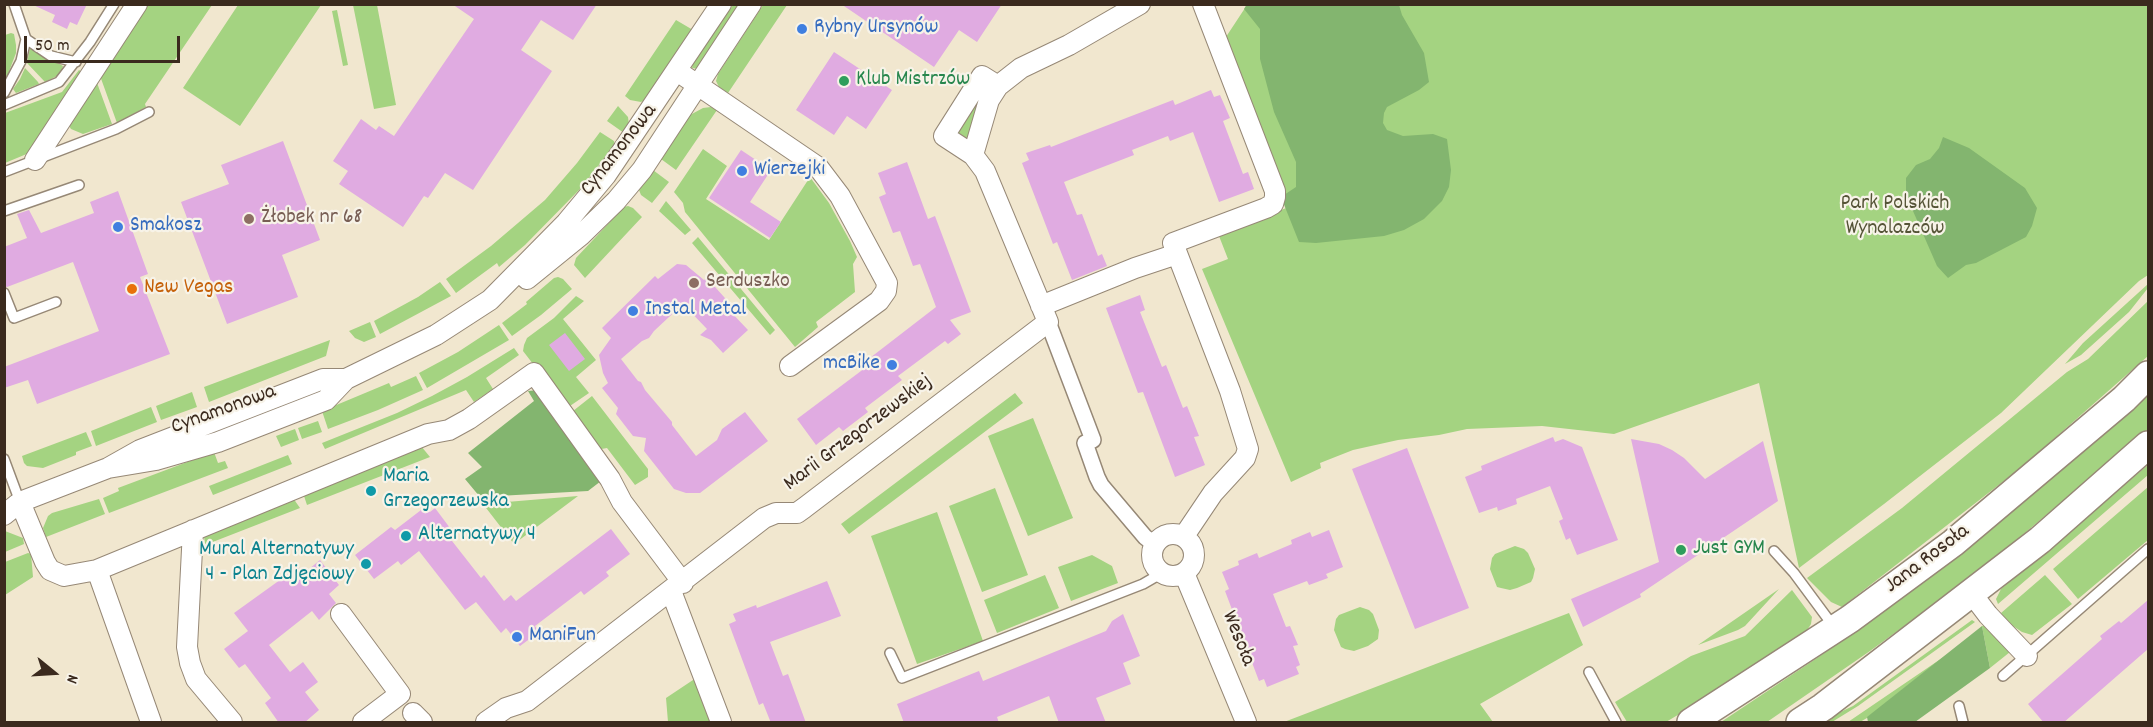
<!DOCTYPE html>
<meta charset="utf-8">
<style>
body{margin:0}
#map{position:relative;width:2153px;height:727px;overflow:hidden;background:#f1e7cf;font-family:Dekko,sans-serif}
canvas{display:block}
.frame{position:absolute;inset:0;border:6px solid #3b2a1e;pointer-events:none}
.north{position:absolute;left:24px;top:643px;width:60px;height:60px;-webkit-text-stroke:4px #f7f3e8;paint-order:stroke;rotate:108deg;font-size:16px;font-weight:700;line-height:24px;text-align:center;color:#3b2a1e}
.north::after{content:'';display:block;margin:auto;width:21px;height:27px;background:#3b2a1e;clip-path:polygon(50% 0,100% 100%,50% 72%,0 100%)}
.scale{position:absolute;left:24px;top:36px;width:156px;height:27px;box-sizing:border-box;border:3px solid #3b2a1e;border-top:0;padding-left:8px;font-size:18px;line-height:21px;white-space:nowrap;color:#3b2a1e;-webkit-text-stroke:4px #f7f3e8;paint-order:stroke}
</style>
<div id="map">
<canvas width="2153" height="727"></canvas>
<div class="frame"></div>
<div class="north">N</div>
<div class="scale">50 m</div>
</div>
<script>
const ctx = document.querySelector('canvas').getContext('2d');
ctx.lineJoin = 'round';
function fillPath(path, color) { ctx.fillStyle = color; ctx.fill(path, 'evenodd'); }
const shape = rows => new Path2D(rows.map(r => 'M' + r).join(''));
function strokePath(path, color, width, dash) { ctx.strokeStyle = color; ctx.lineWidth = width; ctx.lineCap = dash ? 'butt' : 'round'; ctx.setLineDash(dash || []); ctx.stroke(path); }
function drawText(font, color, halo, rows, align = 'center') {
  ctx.font = font + ' Dekko,sans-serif'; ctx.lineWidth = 4.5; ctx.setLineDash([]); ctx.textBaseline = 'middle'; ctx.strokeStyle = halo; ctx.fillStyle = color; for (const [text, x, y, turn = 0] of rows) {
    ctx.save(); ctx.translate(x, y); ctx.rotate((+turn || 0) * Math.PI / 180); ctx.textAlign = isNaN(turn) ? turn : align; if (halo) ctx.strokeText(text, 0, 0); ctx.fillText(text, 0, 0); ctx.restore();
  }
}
fillPath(shape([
 [143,5,212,5,145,104,146,107,117,123,99,73],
 [238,5,321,5,240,126,183,88],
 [353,5,377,5,396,105,374,109],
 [733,5,743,5,699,69,692,68,694,59,706,45],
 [763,5,787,5,728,93,719,87,716,81,718,74],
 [1247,5,2148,5,2148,275,2139,281,2001,413,1884,504,1799,568,1759,383,1614,434,1542,426,1467,429,1439,435,1398,440,1353,450,1320,463,1321,468,1291,482,1202,269,1228,259,1219,236,1286,208,1222,43],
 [337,10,348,65,343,66,332,11],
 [676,20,693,30,646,99,641,102,630,100,625,96],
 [11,33,14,34,16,45,16,53,5,82,5,35],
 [30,48,63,66,61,74,45,82,27,63],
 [25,68,38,82,39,84,16,93,13,89,20,79],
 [79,70,85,74,58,114,47,124,29,153,5,163,5,113,62,92],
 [96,80,112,124,83,134,71,129,66,121],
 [975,95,984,97,970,142,955,137],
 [618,106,628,117,629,125,624,133,607,121],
 [711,107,717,110,676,170,661,159,690,115,703,108],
 [600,132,614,141,615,145,580,189,525,245,499,267,497,263,456,293,446,279,491,246,545,200,577,163],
 [703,149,727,166,706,199,769,240,810,177,829,203,850,241,857,257,853,264,855,292,816,322,818,327,795,347,685,212,683,203,674,192],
 [653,170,669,182,652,203,641,195,639,190],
 [666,201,691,230,685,235,659,211],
 [628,206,633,208,642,217,585,278,574,265,576,258,624,207],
 [698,237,775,330,770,335,692,243],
 [558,277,563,279,572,289,541,315,512,336,502,323,527,304,526,302,554,278],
 [440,282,451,296,380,334,374,321,418,297],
 [2148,284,2148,288,2129,312,2081,355,2065,364,2083,343],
 [576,296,584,301,563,319,596,360,576,377,589,393,567,408,523,351,524,345,527,338,554,318],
 [2148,301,2148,356,2023,466,1842,607,1831,602,1807,578,1902,508,2067,372,2088,359],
 [370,322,376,337,364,342,355,338,349,331],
 [499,325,509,340,427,388,419,373,458,352],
 [330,340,326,356,209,402,204,387],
 [514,348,519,355,486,378,493,389,474,402,466,390,325,449,322,443,397,413,432,396,467,377],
 [416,376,423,390,378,410,328,429,322,411,389,383,391,387],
 [192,392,197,407,161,420,156,406],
 [2148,392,2148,429,1981,570,1870,651,1767,722,1721,722,1820,656,1940,568,2091,445],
 [1015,393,1023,403,849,534,841,524],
 [592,396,648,469,648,477,635,485,607,448,596,450,573,411],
 [151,407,157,422,96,446,91,431],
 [1033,418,1073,518,1028,536,988,436],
 [318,421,322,432,302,439,298,428],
 [295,429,299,440,281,447,276,436],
 [86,432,92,446,76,452,76,455,43,468,27,466,24,463,22,456],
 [421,446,430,457,307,505,303,493],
 [214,452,218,463,225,461,228,468,109,513,103,498,119,491,118,488],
 [288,455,292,464,213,495,209,486],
 [2148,465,2148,475,1998,604,1996,599,2001,589],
 [2148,487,2148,540,2078,599,2053,569],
 [995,488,1028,575,982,592,949,506],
 [578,496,514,544,483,504],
 [293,498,300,508,205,545,204,536],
 [99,499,105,514,46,537,43,528,48,516,52,513],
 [937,512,983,641,917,664,871,536],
 [5,531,23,538,24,544,5,552],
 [1515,546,1524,549,1528,553,1535,569,1533,578,1531,582,1517,588,1510,590,1501,588,1497,587,1490,569,1492,558,1495,554],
 [28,553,31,554,33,577,5,595,5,562],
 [1092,555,1112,566,1118,583,1071,601,1058,567],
 [1045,575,1059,608,997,633,984,600],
 [2045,575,2072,604,2032,635,2022,632,2007,622,2001,613],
 [1779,589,1745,626,1738,630,1698,645],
 [1792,590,1812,617,1811,624,1806,632,1738,679,1666,722,1627,722,1615,702,1691,656,1745,636],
 [1360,607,1369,610,1373,614,1379,630,1378,639,1368,646,1354,651,1345,649,1341,647,1334,630,1336,619,1339,615],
 [1569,613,1583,645,1480,704,1493,722,1284,722],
 [1972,620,1975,622,1858,706,1832,722,1819,722,1853,706],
 [1986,625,2010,652,1990,668,1982,626],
 [1945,656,1867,718,1860,722,1848,722],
 [696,678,713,722,668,722,666,698]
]), '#a4d381');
fillPath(shape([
 [1247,4,1399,5,1402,15,1424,53,1429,82,1419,90,1387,107,1384,113,1383,123,1387,130,1403,136,1433,134,1447,139,1451,170,1449,187,1442,201,1424,219,1404,230,1384,236,1316,243,1299,242,1281,197,1296,187,1296,162,1274,112,1260,59,1260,29,1244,9],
 [1943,137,1969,148,2025,188,2037,208,2032,226,2026,237,1976,263,1966,265,1948,278,1937,266,1906,195,1906,178,1916,165,1930,159,1939,148],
 [539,390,601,481,588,491,480,497,465,479,482,467,468,453,534,401,528,391],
 [1982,626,1990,668,1915,722,1868,722,1867,717]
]), '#83b56f');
fillPath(shape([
 [31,4,87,4,77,25,70,22,67,29,52,22,55,15],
 [452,4,597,4,573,40,541,20,521,50,552,71,473,190,445,173,428,198,424,196,403,227,339,184,348,171,333,161,361,119,376,130,379,126,394,136,474,19],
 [841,4,1002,4,977,42,959,30,934,67],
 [834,52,892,90,866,129,847,116,834,135,796,110],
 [1211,90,1214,97,1220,95,1230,118,1223,121,1243,174,1248,172,1254,189,1219,202,1193,132,1170,141,1168,136,1132,150,1134,155,1064,182,1077,215,1082,214,1098,256,1102,254,1107,266,1072,280,1057,242,1053,244,1022,163,1029,160,1026,153,1050,145,1051,147,1173,100,1175,105],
 [283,141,320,240,282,255,298,297,227,324,181,202,229,184,221,165],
 [741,150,771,170,750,202,781,222,770,238,709,198],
 [907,162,928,219,935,216,971,312,950,320,961,334,948,344,945,341,898,376,902,380,865,408,868,412,843,431,839,427,816,445,797,419,869,365,866,361,936,307,920,264,913,266,900,231,893,233,879,197,886,194,878,173],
 [118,191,148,274,140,277,170,354,37,404,28,380,4,388,4,367,99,331,73,262,7,287,4,286,4,247,27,238,17,214,29,210,41,233,94,213,90,202],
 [677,264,686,265,704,280,707,278,733,307,729,310,748,330,723,353,711,340,700,335,707,329,683,304,654,331,649,338,642,341,621,359,638,381,641,382,645,390,672,422,672,425,696,456,717,440,722,429,745,412,768,441,700,493,686,493,674,489,644,451,646,438,633,436,616,414,618,408,602,388,608,383,603,373,599,355,611,338,602,328,655,276,658,279],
 [1140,295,1145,310,1140,312,1162,367,1166,365,1183,408,1187,406,1199,436,1194,437,1205,465,1175,477,1143,392,1138,393,1106,308],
 [565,333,585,359,569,371,549,345],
 [1553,437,1555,442,1563,439,1582,447,1618,540,1577,555,1570,538,1566,540,1559,521,1563,519,1550,486,1516,499,1517,504,1498,511,1497,507,1479,513,1465,477,1482,470,1481,466],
 [1631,439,1659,444,1672,450,1684,458,1705,479,1763,441,1778,501,1640,594,1641,597,1583,627,1571,599,1659,562],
 [1407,448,1469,608,1415,629,1352,469],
 [425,507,430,512,435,508,450,528,445,532,481,578,484,575,504,601,511,595,516,601,611,529,630,554,606,572,609,576,584,595,581,591,535,626,539,632,520,646,506,628,501,633,476,602,465,610,419,551,401,565,398,561,374,579,355,555,391,527,395,530],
 [1329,530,1343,567,1326,574,1328,578,1309,585,1307,581,1273,594,1286,627,1290,626,1298,645,1293,646,1300,665,1296,667,1299,674,1267,687,1264,679,1259,681,1225,591,1229,589,1222,572,1239,565,1238,561,1257,553,1259,558,1292,544,1291,540,1310,532,1312,537],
 [320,560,339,585,329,594,336,603,319,620,312,611,269,645,290,672,303,662,318,682,305,692,319,710,304,723,279,723,265,703,271,698,245,664,239,668,224,649,248,631,234,613,298,567,303,574],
 [827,581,841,616,770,642,783,676,788,674,806,723,771,723,763,703,759,705,729,624,736,621,733,614,756,605,757,608],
 [2148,600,2148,649,2063,723,2044,723,2028,704,2102,639,2100,636,2119,621,2121,623],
 [1123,614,1140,656,1123,663,1131,684,1096,698,1106,723,1059,723,1049,696,997,717,999,723,904,723,897,704,979,671,983,681,1106,631,1112,621]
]), '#e0abe1');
const service = shape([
 [26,39,51,56,76,62],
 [4,93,21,61,26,39,14,4],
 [4,105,59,82,90,42,114,4],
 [4,172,116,129,149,112],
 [4,211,79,185],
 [4,293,14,318,56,302],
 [4,459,20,502],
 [1774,551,1794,573,1834,627],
 [890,653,902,678,1143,584,1162,573],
 [1589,672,1616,722],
 [2003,676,2148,549],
 [1959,706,1963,722]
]);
const pedestrian = shape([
 [1048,322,1093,440,1085,443,1097,477,1101,485,1145,537,1154,544]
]);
const minor = shape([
 [677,71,818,167,840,196,887,283,886,291,879,301,790,366],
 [973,155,944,136,982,76,998,86],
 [35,160,137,4],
 [527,279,580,236,616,201,642,170,751,4],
 [1041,306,1135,268,1177,254],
 [108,468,156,460,218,442,326,400,346,379,436,335,490,300,566,223,606,175,721,4],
 [20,502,45,562,50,570,64,576,97,570,428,434,449,430,469,419,534,373,610,479,622,502,683,583],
 [4,515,20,502,108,468,140,450,323,379,346,379],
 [193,530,187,647,190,663,196,679,232,722],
 '1152 555a21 21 0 1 1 42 0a21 21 0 1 1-42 0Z',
 [1184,536,1213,493,1245,458,1248,449,1230,391,1173,243,1266,208,1273,204,1275,197,1275,191,1203,4],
 [97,570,151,722],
 [1184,573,1246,722],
 [671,591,721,722],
 [1972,594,1988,615,2027,656],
 [341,614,400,694,363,722],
 [413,713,422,722],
 [486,722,506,708,527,701,764,518,776,513,797,513,804,508,1048,322,985,171,973,155,989,100,998,86,1021,68,1069,45,1140,4]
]);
const secondary = shape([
 [1691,722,1850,619,1953,543,2124,399,2148,375],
 [1800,722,1823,707,2040,540,2148,445]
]);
strokePath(service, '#968876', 12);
strokePath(pedestrian, '#968876', 18);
strokePath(minor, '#968876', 22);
strokePath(secondary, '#968876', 30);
strokePath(service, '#fff', 9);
strokePath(pedestrian, '#fff', 15);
strokePath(minor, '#fff', 20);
strokePath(secondary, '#fff', 27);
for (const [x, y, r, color] of [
 [802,29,6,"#3f7fe0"],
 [844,81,6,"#2e9e5b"],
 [742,171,6,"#3f7fe0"],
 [249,219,6,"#8d6e63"],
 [118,227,6,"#3f7fe0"],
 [694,283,6,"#8d6e63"],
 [132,289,6,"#e8710a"],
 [633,311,6,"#3f7fe0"],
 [892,365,6,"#3f7fe0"],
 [371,491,6,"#0f9aa8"],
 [406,536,6,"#0f9aa8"],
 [1681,550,6,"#2e9e5b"],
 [366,564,6,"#0f9aa8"],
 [517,637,6,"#3f7fe0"]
]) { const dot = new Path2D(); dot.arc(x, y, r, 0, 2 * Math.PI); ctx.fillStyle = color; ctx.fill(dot); strokePath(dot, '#f7f3e8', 2); }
drawText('22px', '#366cbe', '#f7f3e8', [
 ["Rybny Ursynów",814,29],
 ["Wierzejki",754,171],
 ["Smakosz",130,227],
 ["Instal Metal",645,311],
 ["mcBike",880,365,"right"],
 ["ManiFun",529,637]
], 'left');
drawText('22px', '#27864d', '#f7f3e8', [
 ["Klub Mistrzów",856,81],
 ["Just GYM",1693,550]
], 'left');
drawText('22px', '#3b2a1e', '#f7f3e8', [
 ["Cynamonowa",620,151,-52],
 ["Cynamonowa",224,411,-20],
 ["Marii Grzegorzewskiej",859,434,-37],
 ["Jana Rosoła",1928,560,-37],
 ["Wesoła",1237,639,68]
]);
drawText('22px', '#555437', '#f7f3e8', [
 ["Park Polskich",1895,205],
 ["Wynalazców",1895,230]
]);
drawText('22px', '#785e54', '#f7f3e8', [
 ["Żłobek nr 68",261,219],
 ["Serduszko",706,283]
], 'left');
drawText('22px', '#c56008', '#f7f3e8', [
 ["New Vegas",144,289]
], 'left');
drawText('22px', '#0d838f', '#f7f3e8', [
 ["Maria",383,478],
 ["Grzegorzewska",383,503],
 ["Alternatywy 4",418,536],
 ["Mural Alternatywy",354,551,"right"],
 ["4 - Plan Zdjęciowy",354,576,"right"]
], 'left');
</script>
